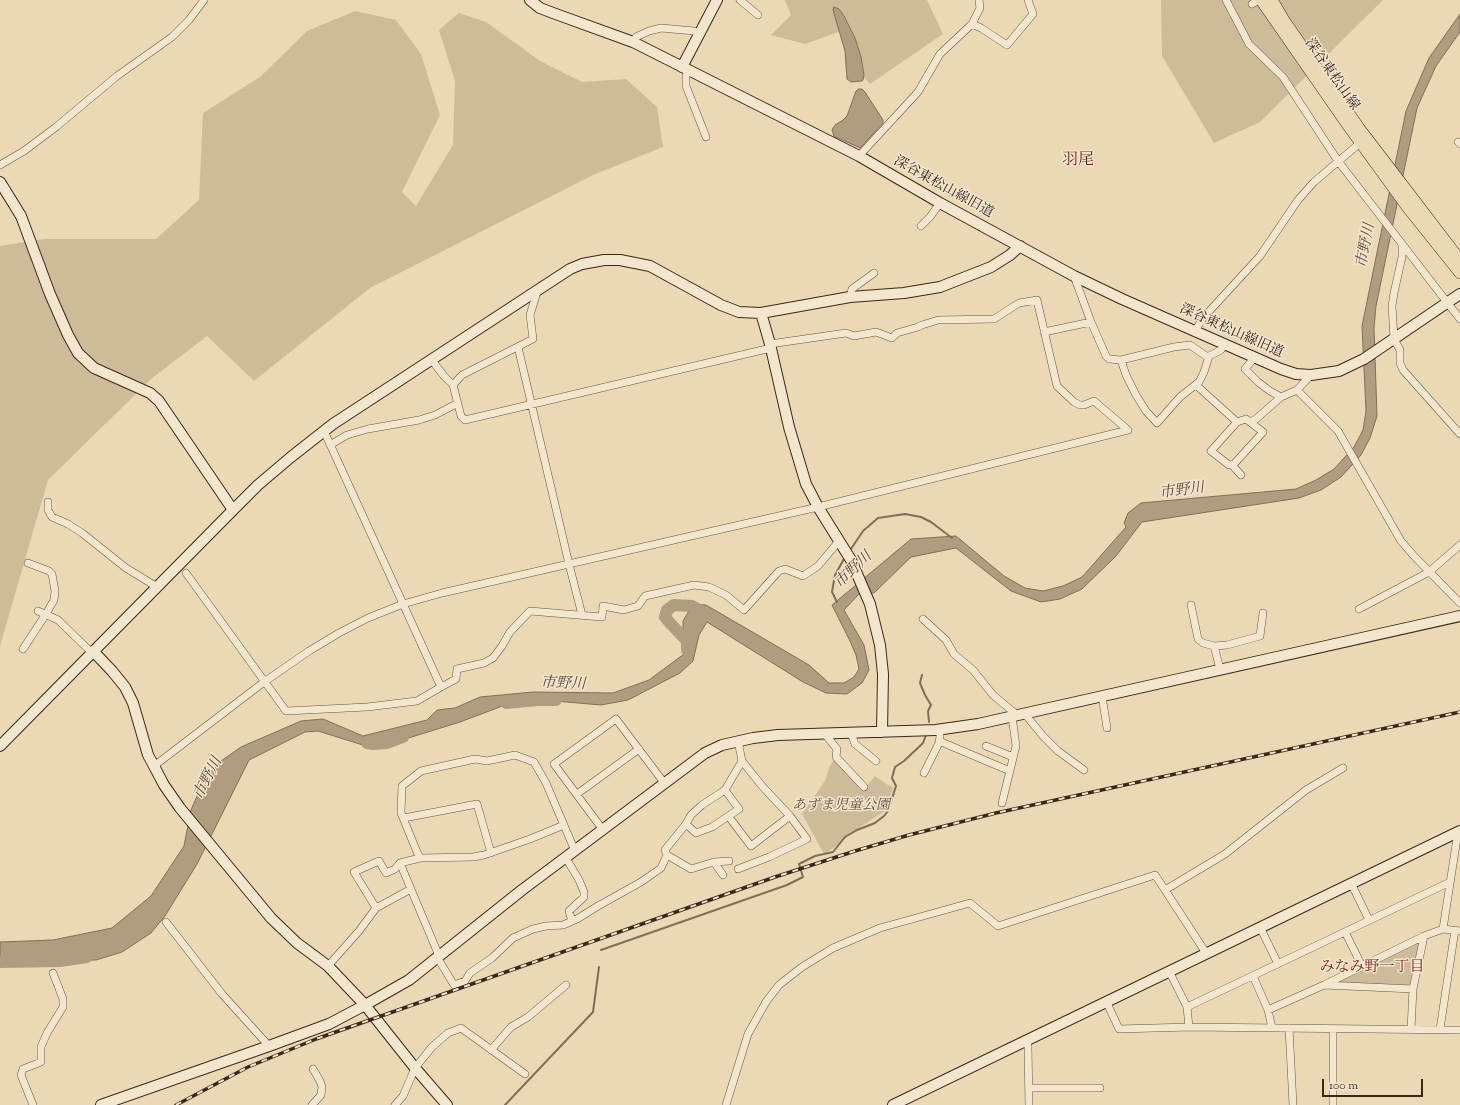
<!DOCTYPE html>
<meta charset="utf-8">
<style>
body{margin:0}
#map{position:relative;width:1460px;height:1105px;overflow:hidden;background:#ebd9b5;font-family:"Sorts Mill Goudy",serif}
canvas{display:block}
.scale{position:absolute;left:1322px;top:1079px;width:101px;height:18px;box-sizing:border-box;border:2px solid #3f2619;border-top:0;padding-left:5px;font-size:12px;line-height:14px;white-space:nowrap;color:#3f2619;-webkit-text-stroke:3px #f2e6cf;paint-order:stroke}
</style>
<div id="map">
<canvas width="1460" height="1105"></canvas>
<div class="scale">100 m</div>
</div>
<script>
const ctx = document.querySelector('canvas').getContext('2d');
ctx.lineJoin = 'round';
function fillPath(path, color) { ctx.fillStyle = color; ctx.fill(path, 'evenodd'); }
const shape = rows => new Path2D(rows.map(r => 'M' + r).join(''));
function strokePath(path, color, width, dash) { ctx.strokeStyle = color; ctx.lineWidth = width; ctx.lineCap = dash ? 'butt' : 'round'; ctx.setLineDash(dash || []); ctx.stroke(path); }
function drawText(font, color, halo, rows, align = 'center') {
  ctx.font = font + ' "Sorts Mill Goudy","Noto Serif JP",serif'; ctx.lineWidth = 3; ctx.setLineDash([]); ctx.textBaseline = 'middle'; ctx.strokeStyle = halo; ctx.fillStyle = color; for (const [text, x, y, turn = 0] of rows) {
    ctx.save(); ctx.translate(x, y); ctx.rotate((+turn || 0) * Math.PI / 180); ctx.textAlign = isNaN(turn) ? turn : align; if (halo) ctx.strokeText(text, 0, 0); ctx.fillText(text, 0, 0); ctx.restore();
  }
}
fillPath(shape([
 [785,0,927,0,943,34,870,84,854,66,847,29,805,44,771,35,791,15],
 [1161,0,1383,0,1260,122,1214,143,1162,56],
 [355,11,396,20,421,54,440,115,402,192,416,206,453,145,455,81,439,30,459,13,486,22,540,61,582,82,626,79,657,107,663,147,593,175,370,288,254,381,207,336,151,379,48,480,0,646,0,246,44,239,156,239,199,200,203,113,260,77,307,31],
 [834,759,864,789,875,776,888,785,893,787,886,810,850,834,839,844,824,854,802,814,825,781,829,768],
 [1416,942,1420,945,1413,984,1408,985,1338,985,1337,980]
]), '#cebb9a');
const water = shape([
 [834,7,839,9,844,16,855,38,861,57,864,75,863,80,862,81,851,82,847,79,845,51,833,10,834,7],
 [1460,14,1460,32,1436,66,1417,108,1376,306,1374,328,1377,416,1370,438,1361,455,1341,477,1321,490,1299,498,1142,522,1116,556,1082,589,1060,599,1041,602,1011,591,956,548,911,557,874,593,860,593,844,610,864,645,869,670,862,683,847,694,826,693,803,682,707,622,699,635,693,661,680,673,628,700,601,705,532,699,505,705,460,722,402,740,366,746,318,731,305,732,249,760,197,864,165,916,151,933,122,952,96,960,0,961,0,942,53,940,112,928,151,896,184,846,191,810,205,778,221,761,241,747,301,721,323,719,363,736,427,720,437,710,455,708,480,697,533,692,613,693,649,680,684,654,683,621,693,604,706,605,809,665,829,683,844,683,854,677,859,669,856,655,850,641,832,605,911,539,956,536,1004,576,1025,588,1043,591,1063,586,1082,577,1126,527,1124,523,1128,513,1141,503,1296,489,1316,480,1334,469,1354,447,1363,430,1366,411,1362,326,1406,111,1429,58,1460,14],
 [859,89,862,89,865,92,883,120,883,123,860,148,834,136,832,130,835,125,843,120,847,116,856,91,859,89]
]);
fillPath(water, '#b19c80');
strokePath(water, '#836d57', 1);
strokePath(shape([
 [849,552,863,531,878,518,905,514,921,517,931,522,952,538],
 [837,602,832,592,835,575,845,557],
 [922,675,920,683,925,695,931,705,928,711,929,722],
 [601,950,787,885,803,877,799,864,815,856,833,852,845,837,857,830,875,823,884,816,888,811,896,786,892,778,895,767,904,761,923,743,926,735],
 [505,1105,593,1012,599,967]
]), '#836d57', 2);
strokePath(shape([
 [687,650,687,641,670,623,665,617,667,610,674,605,692,606,705,613],
 [506,703,538,700,556,700],
 [367,743,373,744,387,743,403,737],
 [0,962,60,961,87,957]
]), '#b19c80', 12);
const street = shape([
 [740,0,758,15],
 [1226,0,1249,44,1283,77,1338,161,1460,319],
 [1252,4,1259,0],
 [972,24,981,28,1007,45,1033,14,1028,0],
 [633,42,636,37,649,31,661,28,694,31,699,33],
 [688,70,686,76,686,86,706,137],
 [1458,142,1460,144],
 [859,156,918,92,940,54,972,24,980,8,979,0],
 [0,165,24,151,56,127,117,76,172,37,189,20,204,0],
 [921,226,930,217,940,203],
 [1402,245,1402,257,1394,293,1392,306,1394,339,1400,350,1400,363,1403,370,1460,434],
 [1074,276,1091,322,1106,356,1109,359,1121,360,1174,347,1190,345,1206,356,1209,356,1221,350,1224,345],
 [850,297,852,289,874,273],
 [1195,331,1203,318,1260,256,1298,200,1314,182,1360,143],
 [1044,332,1091,322],
 [518,347,569,564,582,615],
 [1254,358,1245,369,1258,382,1270,391,1281,397,1297,390,1338,431,1401,541,1414,556,1460,603],
 [431,359,444,376,453,385,461,416,465,420,771,348],
 [1121,360,1126,375,1136,395,1146,411,1157,423,1180,397,1199,382,1204,372,1209,356],
 [453,385,462,375,533,339,530,315,538,289],
 [1196,385,1237,422],
 [1297,390,1311,375],
 [1246,419,1263,432,1234,464,1229,465,1211,451,1237,422,1246,419],
 [1250,422,1256,419,1281,397],
 [324,431,441,687],
 [330,445,347,435,368,429,419,420,435,415,458,403],
 [1232,465,1241,475],
 [48,502,48,510,52,517,68,524,82,533,126,568,157,587],
 [186,573,286,711,367,707,417,701,441,687,456,679,457,669,484,663,493,658,502,646,510,632,530,611,602,617,603,606,624,610,638,606,645,596,694,585,709,587,726,595,744,610,779,571,785,569,803,576,818,566,839,541],
 [1191,605,1198,639,1203,643,1214,646,1220,669],
 [1359,609,1429,572,1460,545],
 [38,611,58,620,91,652],
 [923,619,946,640,954,654,973,670,993,695,1017,715],
 [1214,646,1227,645,1260,636,1263,613],
 [23,649,46,614,54,600,55,591,52,574,49,571,28,563],
 [1102,696,1107,728],
 [1024,713,1043,736,1058,751,1084,770],
 [851,733,855,744,876,761],
 [825,734,837,749,836,757,864,787],
 [939,741,1010,771],
 [986,746,1013,757],
 [154,766,264,682,309,651,339,633,368,618,403,604,442,593,818,507,1128,430,1094,401,1084,405,1080,405,1074,402,1057,386,1037,300,1019,303,994,319,938,320,922,325,918,327,897,333,892,338,876,332,854,336,846,333,770,344],
 [924,773,939,743,940,736],
 [577,794,639,749],
 [1002,803,1016,746,1012,716],
 [729,817,751,846,790,816],
 [404,818,477,804,491,853],
 [686,824,696,833,712,827,739,809,725,790],
 [603,830,554,764,616,719,665,784],
 [667,855,691,869,714,862,723,875],
 [420,858,417,852,401,813,402,786,421,771,475,759,487,761,515,755,534,762,546,783,575,851],
 [566,858,579,880,584,892,584,897,569,911,572,921],
 [714,862,729,861],
 [400,863,439,956],
 [738,869,769,857,807,839,790,816,762,786,742,761],
 [1351,883,1369,920],
 [376,908,354,872,379,861,386,873,395,869,400,863,420,858,473,857,484,855,530,839,564,825],
 [166,922,222,994,269,1046],
 [1260,927,1278,964],
 [1443,929,1457,838,1456,832],
 [1345,932,1362,966],
 [1206,953,1165,890,1225,854,1306,790,1343,768],
 [437,957,454,985,465,981,470,973,492,958,513,938,533,929,546,926,563,925,577,919,598,906,641,882,661,868,667,855,665,850,686,824,691,815,702,805,725,790,742,761,738,741],
 [328,966,359,931,376,908,411,889],
 [1169,971,1187,1007,1189,1027],
 [1253,976,1268,1010,1272,1028],
 [1324,985,1413,989],
 [1107,1003,1119,1029,1189,1027,1460,1030],
 [1187,1007,1450,882],
 [1268,1010,1324,985,1424,936,1443,929,1460,931],
 [1289,1028,1293,1105],
 [1333,1029,1333,1105],
 [1411,1029,1413,989,1424,936],
 [1440,1029,1455,930],
 [1027,1040,1028,1047,1029,1105],
 [491,1050,511,1027,528,1017,566,985],
 [1029,1088,1100,1088],
 [33,1105,21,1075,23,1069,41,1062,41,1047,47,1033,63,1007,63,999,53,973],
 [312,1105,321,1095,322,1087,320,1081,313,1069],
 [395,1105,403,1096,415,1068,432,1047,448,1033,461,1028,525,1074],
 [726,1105,748,1034,766,1002,779,985,802,967,833,948,880,928,970,903,998,926,1155,875,1165,890]
]);
const secondary = shape([
 [530,0,540,8,553,13,633,42,859,156,940,203,1074,276,1122,299,1281,369,1296,374,1311,375,1339,371,1364,359,1460,294],
 [682,67,717,0],
 [0,182,21,216,50,294,68,335,78,353,94,368,150,393,159,401,233,510],
 [761,313,770,344,789,427,806,484,818,507,851,560,870,604,880,645,883,674,882,732],
 [93,651,112,671,125,687,133,703,148,755,154,766,164,785,180,808,271,918,297,943,328,966,365,1005,415,1068,447,1105],
 [0,746,233,510,258,485,291,457,333,424,570,269,582,264,604,260,620,260,650,266,721,305,739,312,761,313,850,297,904,293,940,287,991,267,1010,255,1020,246],
 [101,1105,269,1046,329,1024,365,1005,409,980,522,890,705,753,722,745,753,738,778,735,936,730,978,724,1460,616],
 [893,1105,1460,831]
]);
const primary = shape([
 [1261,0,1347,124,1408,208,1460,273],
 [1272,0,1285,22,1359,128,1460,260]
]);
strokePath(street, '#6a5340', 8);
strokePath(secondary, '#3f2619', 12);
strokePath(primary, '#3f2619', 12);
strokePath(street, '#f2e6cf', 7);
strokePath(secondary, '#f2e6cf', 10);
strokePath(primary, '#ebd9b5', 11);
const rail = shape([
 [176,1105,248,1067,316,1039,775,877,855,851,909,835,996,813,1460,712]
]);
strokePath(rail, '#3f2619', 3.5);
strokePath(rail, '#f2e6cf', 2, [6]);
drawText('14px', '#3f2619', '#f2e6cf', [
 ["深谷東松山線",1331,75,55],
 ["深谷東松山線旧道",943,188,29],
 ["深谷東松山線旧道",1231,332,24]
]);
drawText('italic 14px', '#634b39', '#f2e6cf', [
 ["あずま児童公園",841,807]
]);
drawText('italic 15px', '#614938', '#f2e6cf', [
 ["市野川",1367,246,-79],
 ["市野川",1182,492,-8],
 ["市野川",854,571,-44],
 ["市野川",563,685,2],
 ["市野川",209,779,-63]
]);
drawText('15px', '#7a1f14', '#f2e6cf', [
 ["みなみ野一丁目",1372,968]
]);
drawText('16px', '#7a1f14', '#f2e6cf', [
 ["羽尾",1078,161]
]);
</script>
